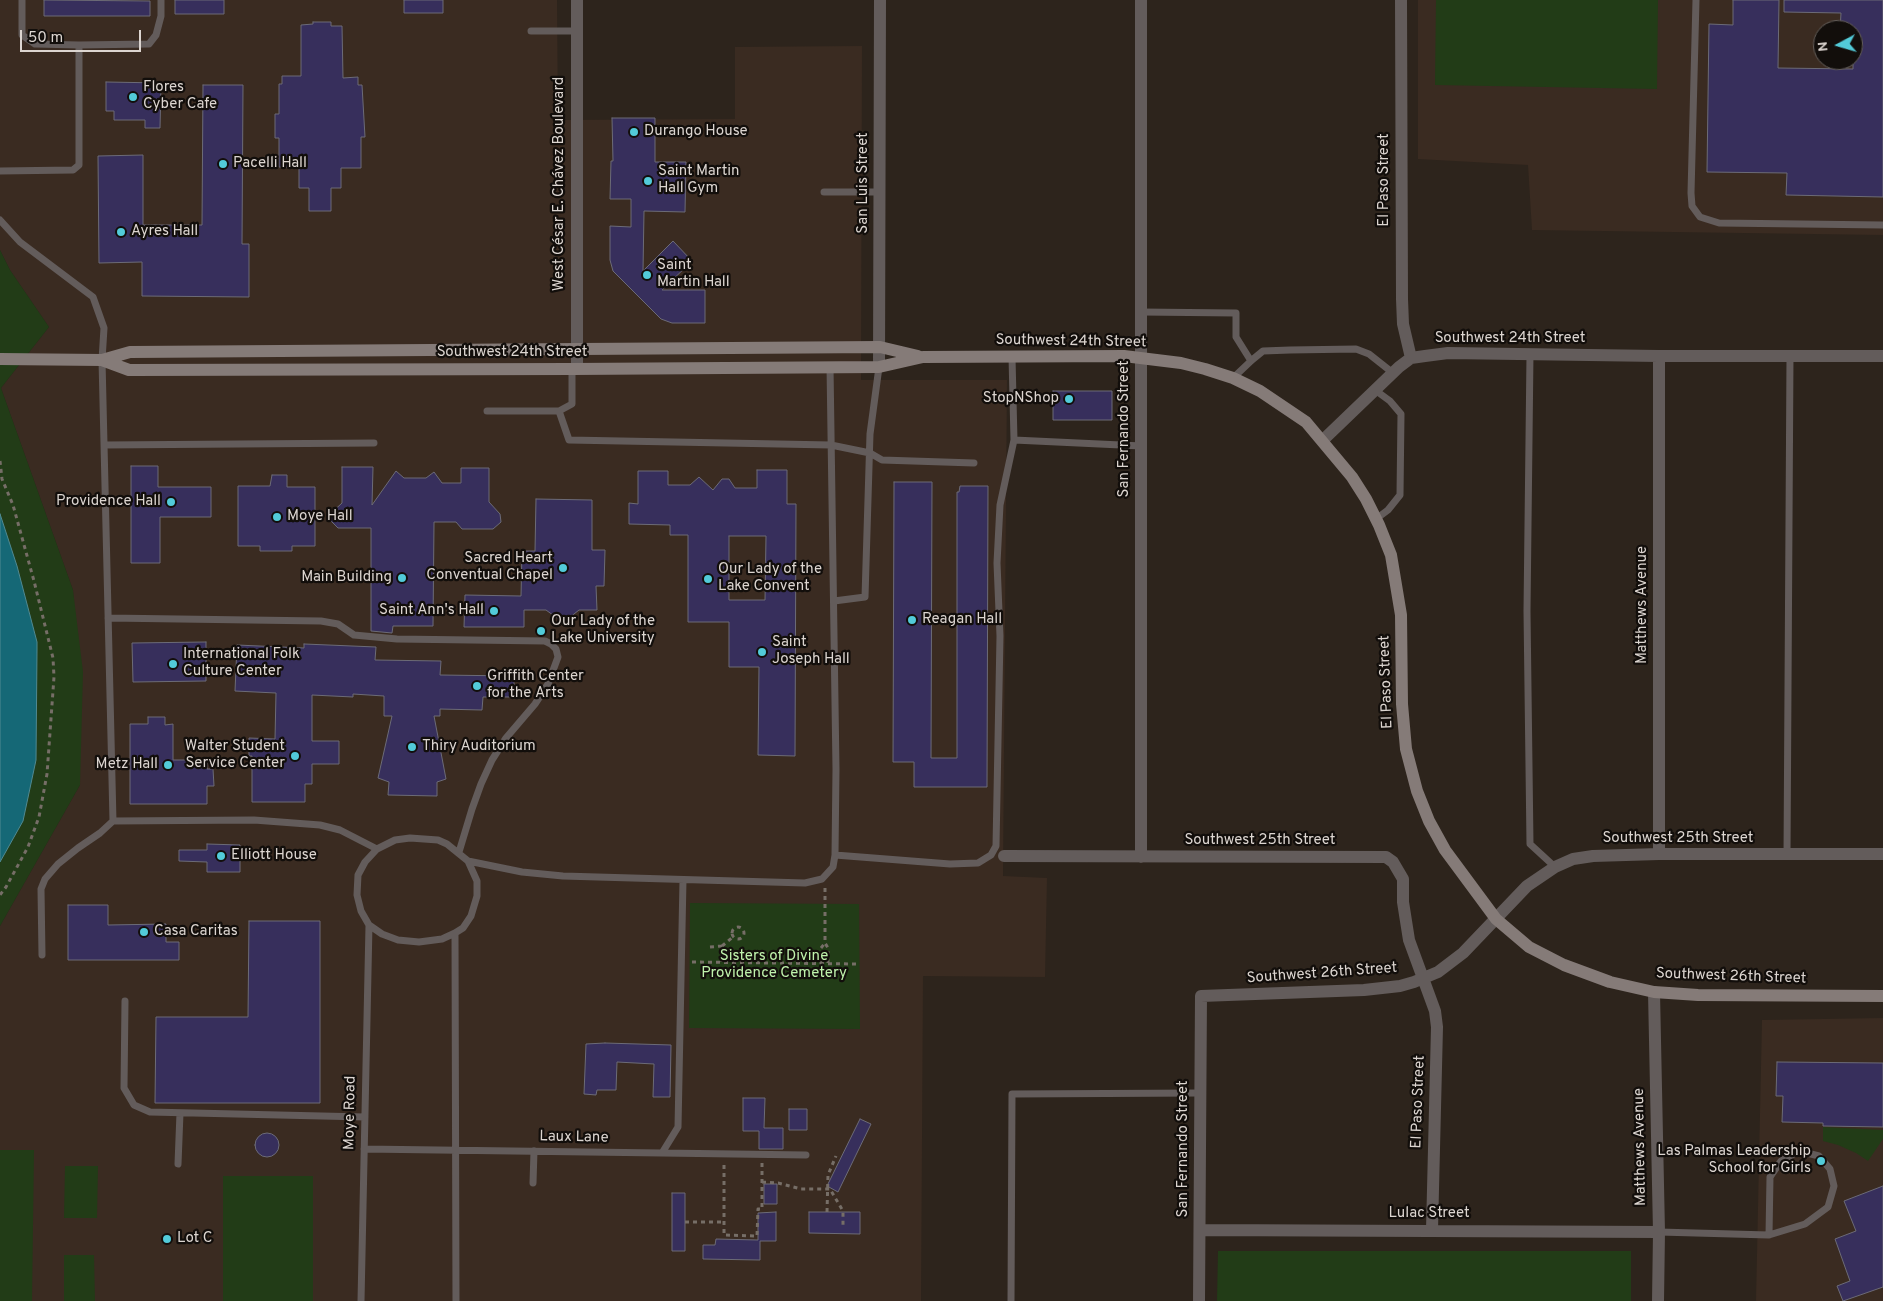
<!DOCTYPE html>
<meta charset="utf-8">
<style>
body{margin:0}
#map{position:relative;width:1883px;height:1301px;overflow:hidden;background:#2d241c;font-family:Overpass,sans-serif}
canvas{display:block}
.north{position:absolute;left:1813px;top:20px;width:50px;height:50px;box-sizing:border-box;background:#120e0b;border:1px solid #635e5a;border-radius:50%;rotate:264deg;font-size:14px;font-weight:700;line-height:20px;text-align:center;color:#dcd5d0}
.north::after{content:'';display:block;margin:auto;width:18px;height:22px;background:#52cbd9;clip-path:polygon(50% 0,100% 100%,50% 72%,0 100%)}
.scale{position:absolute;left:20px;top:30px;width:121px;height:22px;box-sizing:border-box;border:2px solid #dcd5d0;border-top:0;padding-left:6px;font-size:15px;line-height:18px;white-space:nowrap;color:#dcd5d0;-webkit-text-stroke:4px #120e0b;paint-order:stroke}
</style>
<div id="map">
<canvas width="1883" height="1301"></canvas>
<div class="north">N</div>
<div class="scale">50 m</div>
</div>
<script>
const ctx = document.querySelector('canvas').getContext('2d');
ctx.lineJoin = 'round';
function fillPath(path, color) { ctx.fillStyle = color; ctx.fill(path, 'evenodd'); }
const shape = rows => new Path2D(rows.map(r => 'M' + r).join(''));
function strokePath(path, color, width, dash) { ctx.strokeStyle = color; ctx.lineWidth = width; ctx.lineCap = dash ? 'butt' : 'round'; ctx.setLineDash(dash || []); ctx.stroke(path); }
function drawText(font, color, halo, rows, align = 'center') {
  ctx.font = font + ' Overpass,sans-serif'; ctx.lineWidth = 4.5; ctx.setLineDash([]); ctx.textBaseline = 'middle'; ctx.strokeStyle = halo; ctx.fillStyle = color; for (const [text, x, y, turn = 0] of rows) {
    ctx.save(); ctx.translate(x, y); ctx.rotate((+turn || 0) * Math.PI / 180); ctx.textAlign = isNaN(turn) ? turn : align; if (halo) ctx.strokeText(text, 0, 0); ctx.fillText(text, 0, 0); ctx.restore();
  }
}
fillPath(shape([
 [0,0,557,0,558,120,735,119,735,47,862,46,861,380,1007,380,1003,876,1047,878,1045,977,923,976,921,1301,0,1301,0,926,80,785,73,590,1,388,49,327,10,270,0,250],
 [1418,0,1883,0,1883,235,1532,230,1528,165,1418,159],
 [1823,30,1853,30,1853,60,1823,60],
 [1883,1018,1883,1301,1756,1301,1762,1020]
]), '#3a2b21');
fillPath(shape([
 [1436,0,1658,0,1657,89,1435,85],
 [0,250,10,270,49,327,1,388,73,590,83,672,80,785,0,926],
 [690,903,859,904,860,1029,689,1028],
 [1823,1127,1883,1130,1883,1139,1868,1161,1856,1153,1838,1145,1823,1141],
 [0,1150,34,1150,32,1301,0,1301],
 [65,1166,98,1166,97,1218,64,1218],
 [223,1176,313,1176,313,1301,223,1301],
 [1218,1251,1631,1251,1631,1301,1217,1301],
 [64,1255,94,1255,95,1301,64,1301]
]), '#223c17');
const water = shape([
 [0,514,17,566,37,642,37,650,36,760,23,821,0,862,0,514]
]);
fillPath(water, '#156876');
strokePath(water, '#518991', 1);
const building = shape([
 [44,0,150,1,150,16,44,16,44,0],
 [175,0,224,0,224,14,175,14,175,0],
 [404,0,443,0,443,13,404,13,404,0],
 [1733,0,1779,0,1778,68,1853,69,1853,30,1840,30,1841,13,1784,12,1784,0,1883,0,1883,197,1786,195,1787,173,1707,172,1709,24,1733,25,1733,0],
 [313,22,331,22,331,26,342,26,343,78,358,77,358,85,362,85,365,137,361,137,361,168,341,168,341,188,331,188,331,211,309,211,309,188,299,188,299,167,279,167,279,138,275,138,275,114,279,114,279,84,282,84,282,76,301,76,301,25,313,24,313,22],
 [106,82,161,83,160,128,145,128,145,120,114,120,114,111,106,111,106,82],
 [203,85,243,85,242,244,249,244,249,297,142,296,142,262,99,263,98,156,143,155,143,225,202,225,203,85],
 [612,118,655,118,655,162,686,162,685,212,644,211,643,271,673,241,692,261,662,290,705,290,705,323,672,323,661,319,613,271,610,260,610,226,631,227,631,199,610,199,611,161,613,161,612,118],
 [1053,391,1112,391,1112,420,1053,420,1053,391],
 [131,466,158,466,158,487,211,487,211,517,160,517,160,563,131,563,131,466],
 [342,467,373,467,372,505,396,471,404,478,426,478,434,472,442,483,461,483,461,468,489,468,489,502,500,514,501,522,493,529,462,529,456,522,434,522,433,626,393,626,392,633,371,631,371,528,338,528,327,517,342,503,342,467],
 [757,470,787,470,787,504,796,504,795,756,758,755,759,667,729,667,729,622,688,622,688,535,670,535,670,525,629,524,629,503,638,504,638,471,668,471,668,485,690,485,699,477,713,490,722,479,729,479,735,488,757,488,757,470],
 [729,536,766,536,765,600,729,600,729,536],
 [272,475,287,475,287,487,315,487,315,546,292,546,292,551,260,551,260,546,238,546,238,486,270,486,272,475],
 [894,482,932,482,931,758,957,758,957,492,959,492,960,486,988,486,987,787,914,787,914,762,893,762,894,482],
 [536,499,592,500,592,550,605,550,604,586,596,586,597,610,579,610,569,618,557,618,546,610,524,610,524,627,464,627,465,595,521,596,522,551,535,551,536,499],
 [206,642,206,681,133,682,132,643,206,642],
 [304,644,376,647,375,660,441,661,440,675,514,676,514,697,483,697,482,710,440,709,440,716,434,716,446,779,437,782,437,796,388,795,389,782,378,778,392,716,384,716,384,696,353,694,353,697,312,695,312,741,339,741,339,764,312,764,312,784,305,784,305,802,252,802,252,756,249,756,249,738,275,739,276,693,235,691,237,645,304,648,304,644],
 [148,717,165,717,165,725,173,724,173,760,207,760,207,769,213,769,214,786,207,786,207,804,130,804,130,724,148,724,148,717],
 [207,844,240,845,240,872,207,872,207,862,179,861,179,850,207,850,207,844],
 [68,905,108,905,108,925,166,924,166,942,179,942,179,960,68,960,68,905],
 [249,921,320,921,320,1103,155,1103,156,1017,248,1017,249,921],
 [605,1043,671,1045,670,1097,653,1097,654,1064,617,1062,616,1090,597,1090,596,1095,584,1094,586,1044,605,1043],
 [1777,1062,1883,1063,1883,1127,1823,1126,1823,1123,1782,1122,1783,1096,1776,1096,1777,1062],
 [743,1098,765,1098,764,1128,783,1128,783,1149,759,1149,759,1131,743,1131,743,1098],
 [789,1109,807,1109,807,1130,789,1130,789,1109],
 [860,1119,871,1124,838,1192,827,1186,860,1119],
 '255 1145a12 12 0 1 1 24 0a12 12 0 1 1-24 0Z',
 [764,1184,777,1184,777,1204,764,1204,764,1184],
 [1883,1186,1883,1287,1843,1301,1837,1286,1850,1281,1835,1239,1856,1231,1844,1201,1883,1186],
 [672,1193,685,1193,685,1251,672,1251,672,1193],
 [776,1212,776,1241,760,1241,760,1260,703,1259,703,1245,715,1245,716,1239,758,1240,758,1213,776,1212],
 [809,1212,860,1212,860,1234,809,1233,809,1212]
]);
fillPath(building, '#372f5c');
strokePath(building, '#6c6b77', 1);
strokePath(shape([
 [0,461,2,479,13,505,34,581,53,658,54,677,47,774,39,817,28,847,6,887,0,895],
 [825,888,825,943,828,948,828,963],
 '732 933a6 6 0 1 1 12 0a6 6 0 1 1-12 0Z',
 [722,946,733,937],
 [710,947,722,946,722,962],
 [692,962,856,964],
 [821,964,821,948,825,943],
 [724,1165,724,1235,757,1236,758,1209,762,1209,762,1163],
 [762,1182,778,1183,801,1189,830,1189,843,1211,843,1226],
 [827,1212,828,1175,836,1156],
 [685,1222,724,1222]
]), '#766e67', 3, [4, 4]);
strokePath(shape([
 [1696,0,1691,193,1692,206,1700,217,1719,223,1883,225],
 [531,31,577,31],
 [79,45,149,44,156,35,161,16,161,0],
 [0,171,73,170,79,165,79,45,35,44,22,35,22,0],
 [824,192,880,192],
 [0,220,20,242,93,297,104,328,102,360,113,821,254,820,320,825,340,830,377,849],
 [1141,312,1236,313,1236,337,1251,361],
 [1530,354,1527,611,1530,844,1555,867],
 [1012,357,1014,440,1142,446],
 [1233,378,1252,360,1263,351,1290,350,1356,349,1369,354,1393,373],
 [1375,390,1390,401,1401,414,1400,495,1388,510,1376,519],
 [487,411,559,411,572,404,572,369],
 [559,411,569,440,831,445,870,453,882,460,974,463],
 [104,445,374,443],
 [834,601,865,597,870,434,879,367],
 [108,618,321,621,338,624,354,635,397,639,545,641,551,644,556,649,558,657,548,684,535,704,506,738,492,760,481,784,472,809,459,852],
 [1787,854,1790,356],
 [835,855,950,864,978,863,991,855,996,846,1000,636,997,563,1000,505,1014,440],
 [468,861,477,881,477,896,471,916,463,928,455,933,442,939,419,942,398,940,382,934,369,925,361,911,357,895,358,875,365,862,377,849,395,840,410,838,438,840,447,844,468,861,522,872,563,876,805,883,822,879,833,867,835,855,836,769,830,366],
 [455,933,456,1301],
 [42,955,41,889,45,879,58,864,78,848,100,833,113,821],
 [125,1001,124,1088,134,1105,150,1112,365,1117],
 [364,1149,662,1153,678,1127,683,880],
 [662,1153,806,1155],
 [178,1164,180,1113],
 [533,1183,534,1151],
 [1659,1232,1769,1235,1805,1224,1828,1207,1834,1186,1830,1169,1819,1156,1799,1151,1781,1161,1770,1177,1769,1235],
 [361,1301,369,925],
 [1011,1301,1012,1094,1200,1093]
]), '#635c5b', 7);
strokePath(shape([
 [577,0,577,369],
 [1141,0,1141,857],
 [1401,0,1402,299,1403,324,1411,358],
 [879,367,880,0],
 [1323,440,1399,367,1411,358,1425,356,1448,353,1659,356,1883,356],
 [1659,854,1659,356],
 [1004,856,1386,857,1393,862,1403,879,1403,902,1409,940,1435,1011,1437,1027,1432,1230],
 [1654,992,1659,1232,1658,1301],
 [1200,1230,1659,1232],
 [1199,1301,1201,996,1364,990,1400,986,1414,982,1438,972,1463,953,1527,886,1555,867,1573,859,1593,856,1659,854,1883,854]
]), '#635c5b', 12);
strokePath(shape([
 [0,359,102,360,130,352,880,347,918,356],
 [102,360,129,370,572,369,879,367,923,357,1124,356,1181,363,1205,369,1233,378,1260,391,1306,422,1352,477,1366,499,1379,525,1391,555,1401,615,1402,704,1406,749,1417,791,1429,821,1445,850,1496,919,1529,947,1564,965,1610,982,1654,992,1698,995,1883,996]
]), '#857b78', 12);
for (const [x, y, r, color] of [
 [133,97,5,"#52cbd9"],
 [634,132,5,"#52cbd9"],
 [223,164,5,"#52cbd9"],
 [648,181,5,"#52cbd9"],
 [121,232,5,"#52cbd9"],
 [647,275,5,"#52cbd9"],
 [1069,399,5,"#52cbd9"],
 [171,502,5,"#52cbd9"],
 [277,517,5,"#52cbd9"],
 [563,568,5,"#52cbd9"],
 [402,578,5,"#52cbd9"],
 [708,579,5,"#52cbd9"],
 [494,611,5,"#52cbd9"],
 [912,620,5,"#52cbd9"],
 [541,631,5,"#52cbd9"],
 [762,652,5,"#52cbd9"],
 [173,664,5,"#52cbd9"],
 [477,686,5,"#52cbd9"],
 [412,747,5,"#52cbd9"],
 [295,756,5,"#52cbd9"],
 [168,765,5,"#52cbd9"],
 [221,856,5,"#52cbd9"],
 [144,932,5,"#52cbd9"],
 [1821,1161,5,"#52cbd9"],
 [167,1239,5,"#52cbd9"]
]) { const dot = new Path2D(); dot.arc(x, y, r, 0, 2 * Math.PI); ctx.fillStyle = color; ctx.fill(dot); strokePath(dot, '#120e0b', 2); }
drawText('15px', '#dcd5d0', '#120e0b', [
 ["Flores",143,88],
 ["Cyber Cafe",143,105],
 ["Durango House",644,132],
 ["Pacelli Hall",233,164],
 ["Saint Martin",658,172],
 ["Hall Gym",658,189],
 ["Ayres Hall",131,232],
 ["Saint",657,266],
 ["Martin Hall",657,283],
 ["StopNShop",1059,399,"right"],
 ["Providence Hall",161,502,"right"],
 ["Moye Hall",287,517],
 ["Sacred Heart",553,559,"right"],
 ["Conventual Chapel",553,576,"right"],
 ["Our Lady of the",718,570],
 ["Lake Convent",718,587],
 ["Main Building",392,578,"right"],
 ["Saint Ann's Hall",484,611,"right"],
 ["Reagan Hall",922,620],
 ["Our Lady of the",551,622],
 ["Lake University",551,639],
 ["Saint",772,643],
 ["Joseph Hall",772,660],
 ["International Folk",183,655],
 ["Culture Center",183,672],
 ["Griffith Center",487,677],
 ["for the Arts",487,694],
 ["Walter Student",285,747,"right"],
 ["Service Center",285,764,"right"],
 ["Thiry Auditorium",422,747],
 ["Metz Hall",158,765,"right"],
 ["Elliott House",231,856],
 ["Casa Caritas",154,932],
 ["Las Palmas Leadership",1811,1152,"right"],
 ["School for Girls",1811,1169,"right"],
 ["Lot C",177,1239]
], 'left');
drawText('15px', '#dcd5d0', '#120e0b', [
 ["El Paso Street",1385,180,-90],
 ["San Luis Street",864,183,-90],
 ["West César E. Chávez Boulevard",560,184,-90],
 ["Southwest 24th Street",1510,339],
 ["Southwest 24th Street",1071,342,1],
 ["Southwest 24th Street",512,353],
 ["San Fernando Street",1125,429,-90],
 ["Matthews Avenue",1643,605,-90],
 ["El Paso Street",1387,682,-92],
 ["Southwest 25th Street",1678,839],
 ["Southwest 25th Street",1260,841],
 ["Southwest 26th Street",1322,974,-4],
 ["Southwest 26th Street",1731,977,2],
 ["El Paso Street",1419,1102,-88],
 ["Moye Road",351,1113,-89],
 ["Laux Lane",574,1138,1],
 ["Matthews Avenue",1641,1147,-91],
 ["San Fernando Street",1184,1149,-90],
 ["Lulac Street",1429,1214]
]);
drawText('15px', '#bff2ac', '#120e0b', [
 ["Sisters of Divine",774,957],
 ["Providence Cemetery",774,974]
]);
</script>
